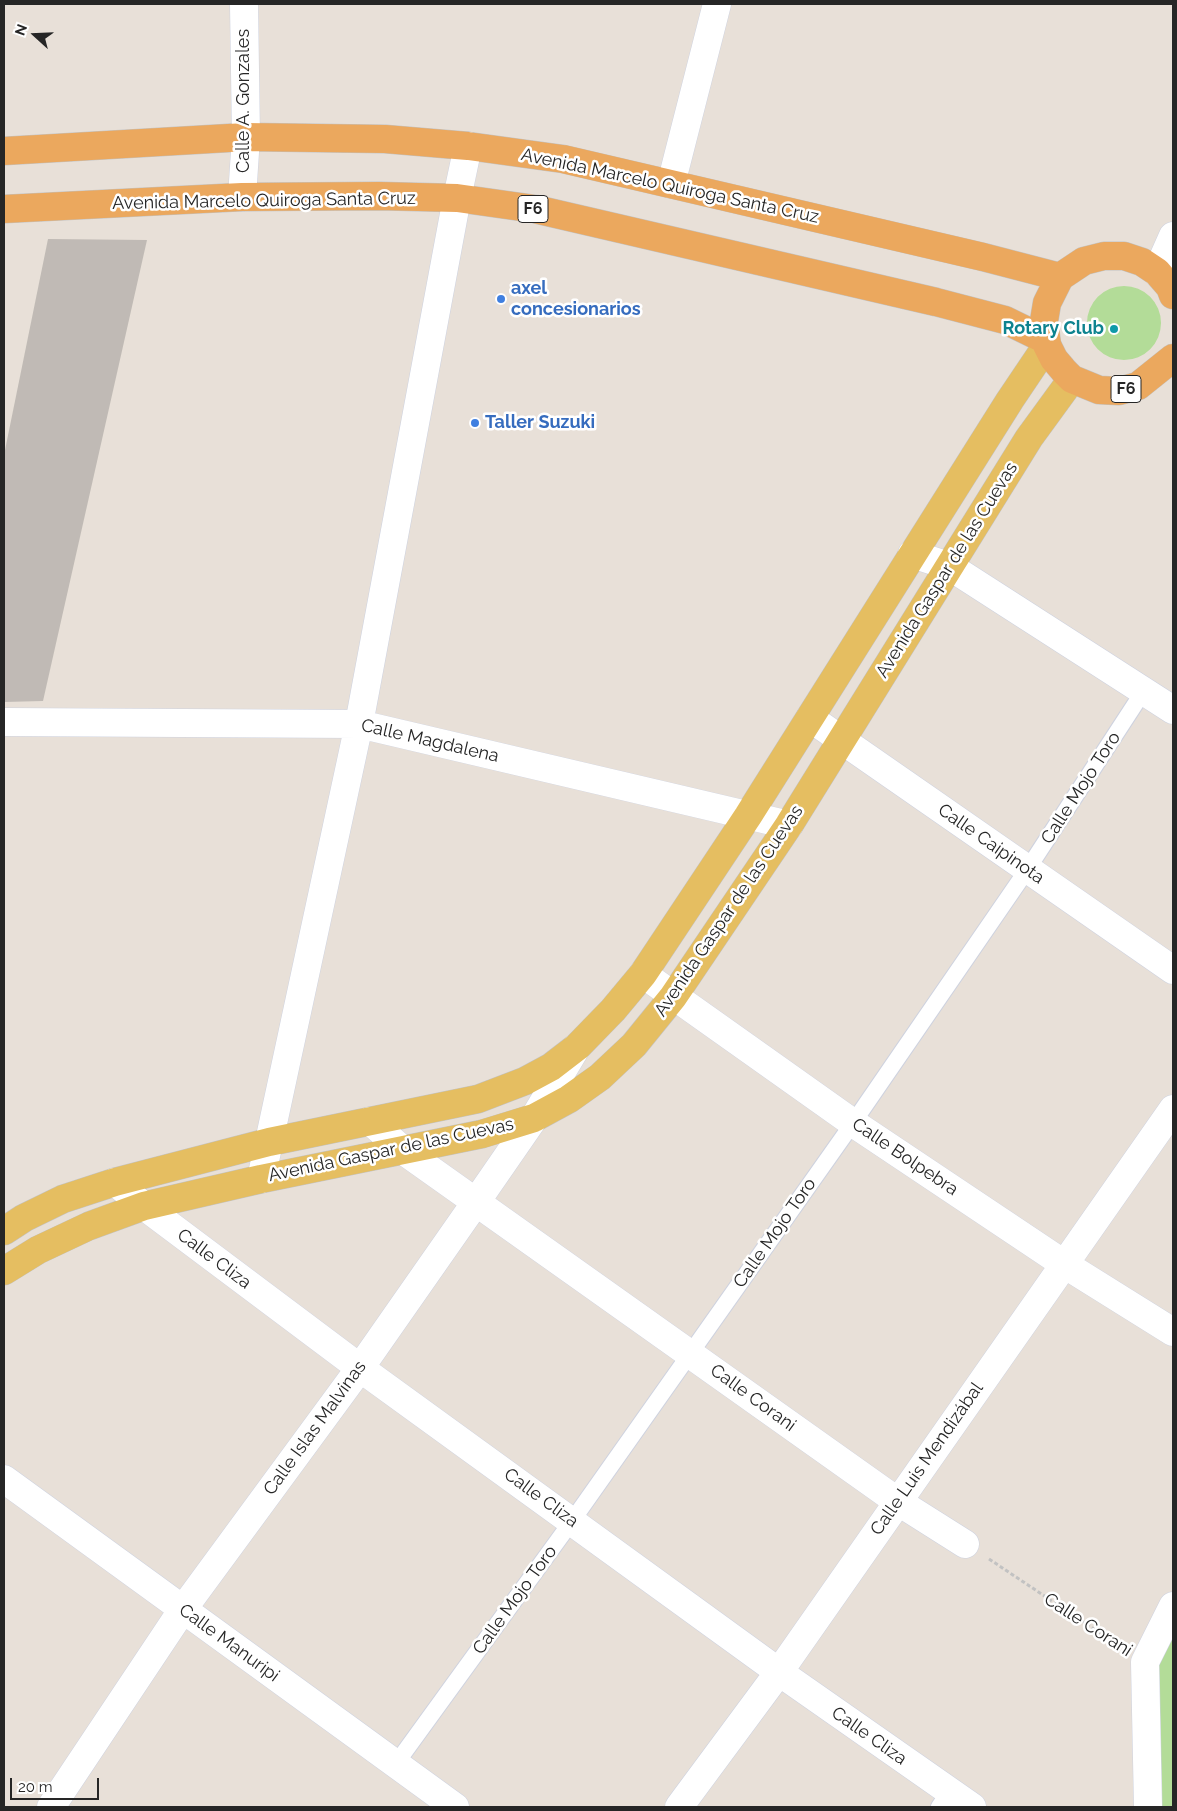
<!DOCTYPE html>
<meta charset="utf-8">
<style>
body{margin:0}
#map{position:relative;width:1177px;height:1811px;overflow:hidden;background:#e8e0d8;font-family:Raleway,sans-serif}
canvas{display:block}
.frame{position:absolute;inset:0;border:5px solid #262626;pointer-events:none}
.north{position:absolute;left:10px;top:10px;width:50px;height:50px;-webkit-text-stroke:4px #fff;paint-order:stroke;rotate:290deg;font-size:14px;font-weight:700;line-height:20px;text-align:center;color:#262626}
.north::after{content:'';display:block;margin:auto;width:18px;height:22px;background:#262626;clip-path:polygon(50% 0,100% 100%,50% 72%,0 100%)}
.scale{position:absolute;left:10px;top:1778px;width:89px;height:22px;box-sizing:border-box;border:2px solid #262626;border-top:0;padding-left:6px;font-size:15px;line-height:18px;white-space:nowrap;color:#262626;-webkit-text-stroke:4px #fff;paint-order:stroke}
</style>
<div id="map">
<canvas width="1177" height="1811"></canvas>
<div class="frame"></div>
<div class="north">N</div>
<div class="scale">20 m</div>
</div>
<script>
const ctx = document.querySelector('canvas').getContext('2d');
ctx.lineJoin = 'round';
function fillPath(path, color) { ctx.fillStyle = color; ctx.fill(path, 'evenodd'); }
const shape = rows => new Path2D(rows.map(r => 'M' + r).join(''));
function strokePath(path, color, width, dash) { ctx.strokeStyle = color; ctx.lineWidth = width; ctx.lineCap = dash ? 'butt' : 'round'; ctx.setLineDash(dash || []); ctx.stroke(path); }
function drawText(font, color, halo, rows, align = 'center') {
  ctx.font = font + ' Raleway,sans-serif'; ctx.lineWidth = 5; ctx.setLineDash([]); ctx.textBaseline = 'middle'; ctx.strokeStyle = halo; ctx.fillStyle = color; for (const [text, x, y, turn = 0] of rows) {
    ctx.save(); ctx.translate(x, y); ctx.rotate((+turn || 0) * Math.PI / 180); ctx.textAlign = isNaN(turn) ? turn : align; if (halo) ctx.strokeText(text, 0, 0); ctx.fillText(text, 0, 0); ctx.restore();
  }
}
fillPath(shape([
 '1087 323a37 37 0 1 1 74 0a37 37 0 1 1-74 0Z',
 [1173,1614,1173,1807,1135,1807,1138,1719]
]), '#b3dc98');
fillPath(shape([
 [48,239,147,240,43,701,4,702,4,455]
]), '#c0bab5');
const service = shape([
 [395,1765,572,1521,853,1123,1027,870,1143,692],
 [939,1807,949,1792]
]);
const minor = shape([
 [671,184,717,4],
 [242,197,246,137,244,4],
 [912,554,949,566,1173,710],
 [810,718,1173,970],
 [4,722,359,724,789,825],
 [643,974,853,1123,1064,1264,1173,1332],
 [370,1121,404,1151,897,1501,965,1544],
 [261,1179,359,724,457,198,468,146],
 [115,1182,144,1206,360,1368,779,1672,972,1807],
 [4,1479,455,1807],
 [51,1807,183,1609,360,1368,476,1202,534,1118,576,1048],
 [679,1807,779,1672,1173,1109],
 [1148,1807,1145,1662,1173,1606]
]);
const tertiary = shape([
 [1157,272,1173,236]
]);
const primary = shape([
 [4,1231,24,1218,63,1199,115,1182,269,1142,478,1099,525,1081,551,1067,577,1047,613,1010,643,974,748,816,1010,400,1047,345],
 [4,1271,38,1250,89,1226,144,1206,261,1179,482,1134,534,1118,569,1099,600,1077,634,1045,673,997,789,825,1029,438,1072,379]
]);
const trunk = shape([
 [4,151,246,137,385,139,468,146,563,159,983,257,1060,277],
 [4,209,242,197,379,196,457,198,535,209,936,302,1005,320,1046,340],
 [1173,295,1170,287,1157,272,1142,262,1124,256,1104,256,1084,261,1060,277,1047,303,1044,321,1047,345,1054,359,1065,372,1072,379,1099,390,1119,391,1138,386,1173,358]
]);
strokePath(service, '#ced2df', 18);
strokePath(minor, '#ced2df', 29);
strokePath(tertiary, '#ced2df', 29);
strokePath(primary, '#c2c2c2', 29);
strokePath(trunk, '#c2c2c2', 29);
strokePath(shape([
 [989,1559,1121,1647]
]), '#c2c2c2', 3, [4, 2.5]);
strokePath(service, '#fff', 16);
strokePath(minor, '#fff', 28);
strokePath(tertiary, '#fff', 28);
strokePath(primary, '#e5be61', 28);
strokePath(trunk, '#eba85e', 28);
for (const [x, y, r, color] of [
 [501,299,5,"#3f7fe0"],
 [1114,329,5,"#0f9aa8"],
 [475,423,5,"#3f7fe0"]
]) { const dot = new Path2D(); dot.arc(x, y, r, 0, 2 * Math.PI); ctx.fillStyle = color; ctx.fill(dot); strokePath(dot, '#fff', 2); }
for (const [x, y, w] of [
 [533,209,30],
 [1126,389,30]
]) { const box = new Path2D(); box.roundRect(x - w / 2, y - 13.5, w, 27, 4); ctx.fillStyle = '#fff'; ctx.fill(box); strokePath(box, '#262626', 1); }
drawText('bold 16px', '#262626', null, [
 ["F6",533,209],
 ["F6",1126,389]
]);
drawText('18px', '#262626', '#fff', [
 ["Calle A. Gonzales",244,101,-90],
 ["Avenida Marcelo Quiroga Santa Cruz",670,186,12],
 ["Avenida Marcelo Quiroga Santa Cruz",264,201,-1],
 ["Avenida Gaspar de las Cuevas",947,570,-58],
 ["Calle Magdalena",430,741,13],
 ["Calle Mojo Toro",1081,788,-57],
 ["Calle Caipinota",991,844,35],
 ["Avenida Gaspar de las Cuevas",729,911,-56],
 ["Avenida Gaspar de las Cuevas",391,1150,-12],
 ["Calle Bolpebra",905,1157,34],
 ["Calle Mojo Toro",775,1233,-55],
 ["Calle Cliza",214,1259,37],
 ["Calle Corani",753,1398,36],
 ["Calle Islas Malvinas",315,1428,-54],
 ["Calle Luis Mendizábal",927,1459,-55],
 ["Calle Cliza",541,1498,36],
 ["Calle Mojo Toro",515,1600,-54],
 ["Calle Corani",1088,1625,33],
 ["Calle Manuripi",229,1643,36],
 ["Calle Cliza",869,1736,35]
]);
drawText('bold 18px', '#366cbe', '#fff', [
 ["axel",511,289],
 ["concesionarios",511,310],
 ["Taller Suzuki",485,423]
], 'left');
drawText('bold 18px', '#0d838f', '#fff', [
 ["Rotary Club",1104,329]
], 'right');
</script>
